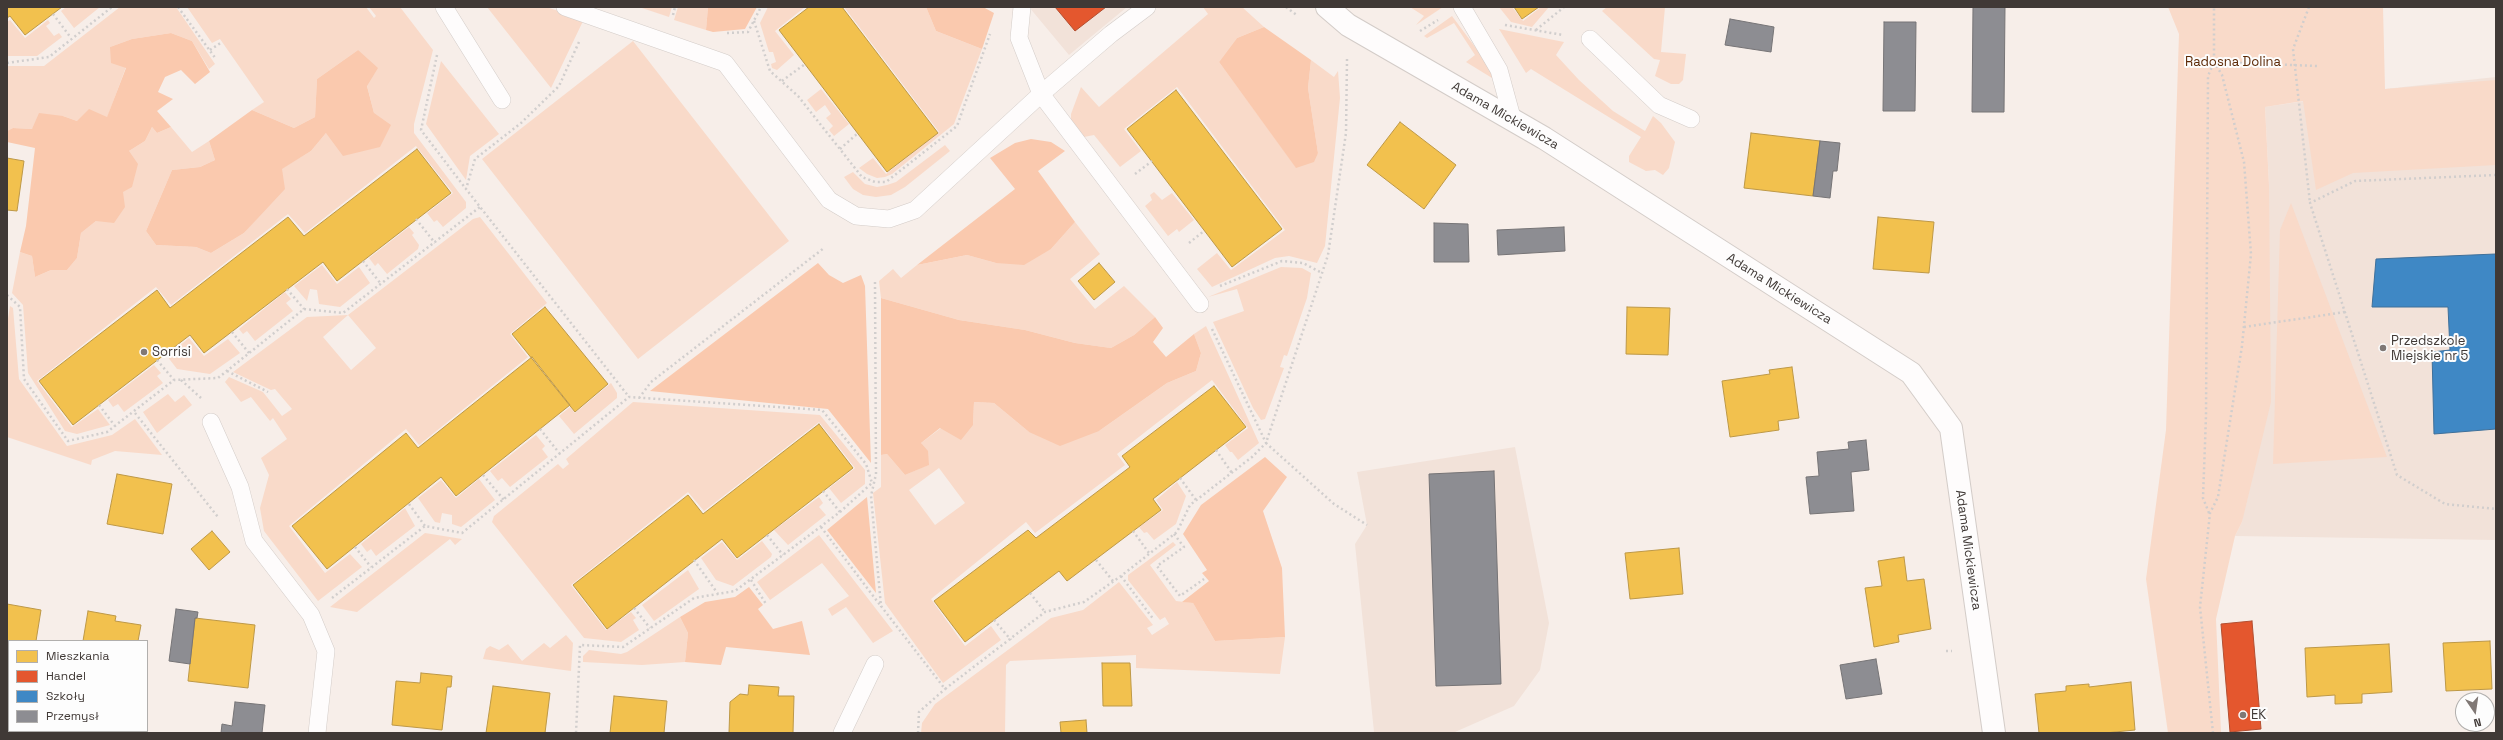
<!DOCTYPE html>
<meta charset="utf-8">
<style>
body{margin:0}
#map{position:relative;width:2503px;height:740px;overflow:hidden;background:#f7eee9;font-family:"Space Grotesk",sans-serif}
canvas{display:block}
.frame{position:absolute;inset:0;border:8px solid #403936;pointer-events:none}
.legend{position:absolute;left:8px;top:640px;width:140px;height:92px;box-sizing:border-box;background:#fdfdfd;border:1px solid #b1afad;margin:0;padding:5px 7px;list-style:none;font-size:12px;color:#403936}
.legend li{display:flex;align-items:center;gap:8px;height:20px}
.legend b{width:20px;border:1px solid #b1afad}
.north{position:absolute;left:2455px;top:692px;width:40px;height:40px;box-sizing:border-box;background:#fdfdfd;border:1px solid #b1afad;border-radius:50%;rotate:167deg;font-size:11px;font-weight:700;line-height:16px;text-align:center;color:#403936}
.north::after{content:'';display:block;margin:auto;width:14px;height:18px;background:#807875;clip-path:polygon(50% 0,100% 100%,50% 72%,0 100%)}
</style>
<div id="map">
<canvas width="2503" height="740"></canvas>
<div class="frame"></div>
<ul class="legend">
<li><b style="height:11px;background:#f2c14e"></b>Mieszkania</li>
<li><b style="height:11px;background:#e4572e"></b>Handel</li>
<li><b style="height:11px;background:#3f88c5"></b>Szkoły</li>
<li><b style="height:11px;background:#8d8d92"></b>Przemysł</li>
</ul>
<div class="north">N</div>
</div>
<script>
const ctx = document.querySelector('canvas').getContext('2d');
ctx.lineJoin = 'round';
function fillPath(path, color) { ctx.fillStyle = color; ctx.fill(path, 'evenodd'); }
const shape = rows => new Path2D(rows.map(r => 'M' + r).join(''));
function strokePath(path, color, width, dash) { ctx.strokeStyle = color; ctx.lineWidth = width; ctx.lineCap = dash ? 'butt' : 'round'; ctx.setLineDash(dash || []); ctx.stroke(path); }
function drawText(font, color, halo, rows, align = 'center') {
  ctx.font = font + ' "Space Grotesk",sans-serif'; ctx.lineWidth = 4; ctx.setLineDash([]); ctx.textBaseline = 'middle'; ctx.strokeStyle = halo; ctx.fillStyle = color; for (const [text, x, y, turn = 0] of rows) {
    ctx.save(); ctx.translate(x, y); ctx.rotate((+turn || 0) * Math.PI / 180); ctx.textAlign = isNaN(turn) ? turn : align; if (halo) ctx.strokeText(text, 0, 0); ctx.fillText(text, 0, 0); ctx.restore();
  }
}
fillPath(shape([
 [1029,7,1127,7,1069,55],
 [2496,77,2496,540,2235,536,2242,522,2269,293,2269,185,2265,107,2385,89],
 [1515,447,1549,623,1540,670,1514,706,1455,732,1374,732,1355,544,1367,525,1357,472]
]), '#f2e2d9');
fillPath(shape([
 [66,7,100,7,74,28,61,11],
 [120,7,176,7,215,64,209,69,192,41,171,33,132,39,110,47,126,67,107,118,77,121,63,116,32,129,13,128,7,131,7,66,44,66],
 [187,7,366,7,374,18,376,16,369,7,400,7,433,50,414,124,414,133,466,202,466,208,443,227,437,220,434,222,427,213,453,193,416,146,305,233,288,214,171,305,156,287,37,381,72,427,98,409,110,425,77,434,65,431,28,373,23,305,12,293,20,252,32,256,35,277,51,270,67,270,77,258,81,233,96,221,123,192,129,151,145,141,152,127,157,133,171,127,192,152,209,141,215,160,200,167,172,170,146,231,156,245,196,247,211,253,244,233,257,218,281,169,311,151,326,133,374,113,358,50,317,79,315,117,294,128,252,110,264,102,220,39,212,43],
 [487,7,546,7,584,19,551,88],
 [639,7,672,7,669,17],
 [678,7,708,7,706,30,674,20],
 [768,7,805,7,775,31,794,55,777,70,772,68,771,64,776,62,773,52,769,52,760,23],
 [844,7,926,7,936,31,982,49,954,124,892,174,885,177,877,178,867,174,859,168,873,158,886,174,939,132],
 [1203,7,1242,7,1264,27,1237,38,1219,62,1296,167,1318,153,1308,88,1311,60,1334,77,1338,71,1340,98,1325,246,1317,263,1289,256,1275,258,1212,287,1197,269,1217,253,1231,270,1285,230,1177,87,1124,129,1141,151,1120,167,1094,135,1079,138,1071,124,1071,114,1081,87,1099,107,1208,14],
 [1410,7,1443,7,1416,25,1424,16],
 [1499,7,1512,7,1523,21,1541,7,1549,7,1532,27,1511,22],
 [1607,7,1665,7,1661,52,1686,54,1683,80,1679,84,1671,84,1655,76,1660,60,1654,59,1602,11],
 [2168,7,2383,7,2385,89,2496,80,2496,165,2353,173,2316,190,2303,101,2265,107,2269,185,2271,402,2242,522,2235,536,2216,619,2221,733,2168,733,2146,579,2166,430,2179,34],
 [1452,16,1496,75,1492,78,1466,62,1475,55,1454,23,1427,38,1424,36],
 [10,20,25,38,48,20,50,23,46,26,54,36,59,33,62,37,37,56,7,56,7,22],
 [1499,29,1564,42,1556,55,1579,80,1613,111,1645,131,1653,116,1661,123,1675,142,1669,168,1663,175,1655,170,1646,171,1629,162,1629,156,1641,137,1531,69,1526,73],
 [633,41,789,241,638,359,482,159],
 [441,61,499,134,470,156,466,180,426,124],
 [821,89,849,124,834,136,829,130,833,126,826,118,831,114,825,105,816,112,807,100],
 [945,145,950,151,905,187,891,195,876,197,863,195,853,189,844,177,853,172,865,184,877,187,887,185,896,182],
 [1154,192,1162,200,1172,193,1194,220,1179,232,1177,229,1168,236,1145,206,1152,200,1150,195],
 [2291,203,2387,457,2273,464,2280,230],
 [480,217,547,303,510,334,528,357,419,445,406,429,289,526,325,573,350,554,362,567,318,601,264,531,260,508,269,475,261,458,287,439,273,418,270,421,251,397,241,402,225,382,229,377,263,392,282,416,292,409,275,389,271,390,233,372,307,317,348,315,473,219],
 [348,315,376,348,351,370,323,337],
 [1075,222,1100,254,1070,279,1095,309,1124,286,1155,317,1134,335,1111,348,1075,343,1025,330,959,320,881,298,879,281,893,269,901,278,917,265,967,255,996,263,1051,249],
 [409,227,414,233,412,235,419,245,418,249,387,274,378,263,375,266,369,258],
 [322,265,337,284,359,267,370,283,340,307,319,304,317,290,310,289,307,301,294,286],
 [1281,267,1302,268,1311,273,1307,298,1287,356,1284,355,1280,367,1284,368,1265,419,1261,420,1253,408,1213,322,1244,311,1237,289,1208,297],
 [285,292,291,299,286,303,293,311,255,341,247,331,243,334,239,329],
 [10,306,13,308,19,379,67,446,112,435,135,419,162,455,115,451,92,460,91,465,7,437,7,325],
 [1206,326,1259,443,1238,460,1232,452,1230,452,1225,445,1248,428,1212,380,1117,454,1125,465,1035,533,1026,522,931,599,965,646,991,626,1001,640,943,683,885,603,873,493,881,487,881,455,887,454,905,475,928,465,921,443,941,428,973,425,974,402,994,403,1029,432,1099,431,1167,383,1196,371,1201,353,1194,334],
 [939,468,965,503,935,525,909,490],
 [189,338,204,356,228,339,240,353,210,374,177,369,167,356],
 [154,365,161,373,157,376,163,383,124,412,118,404,113,407,108,400],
 [611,383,617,393,617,398,574,434,559,416,570,407,575,413],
 [168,394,175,402,184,395,192,405,157,433,143,412],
 [633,402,820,415,865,470,865,484,841,503,829,488,855,468,819,422,704,511,688,492,571,585,606,630,631,612,636,618,633,620,639,630,621,642,584,638,492,522,494,516,558,464,563,469,569,464,566,459],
 [536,435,545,446,542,449,548,457,510,487,502,478,498,481,490,471],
 [479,479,495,500,461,527,452,524,452,515,442,513,440,523,435,522,418,498,441,480,456,498],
 [1177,482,1186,496,1176,524,1154,540,1147,532,1144,533,1139,527,1163,510,1156,500],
 [819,497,823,503,819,507,826,515,788,545,774,530],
 [405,508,415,526,376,556,371,549,367,552,361,544],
 [425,533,462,539,455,545,450,539,357,612,330,607],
 [819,535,893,631,873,643,846,607,832,616,828,609,849,596,822,563,770,600,757,582],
 [762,541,772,554,771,557,733,586,716,580,701,558,722,542,737,560],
 [1173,542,1176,545,1150,565,1176,601,1193,603,1215,641,1285,637,1280,674,1136,668,1136,655,1010,661,1006,665,1005,733,921,733,922,723,935,704,1051,618,1083,610,1119,582,1153,625,1147,628,1152,635,1169,624,1165,617,1160,620,1128,580,1128,575],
 [688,570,699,589,654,621,642,605],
 [680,617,688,633,685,662,642,665,583,662,583,656,589,650,621,654,627,652],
 [566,635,573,643,571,671,483,659,486,649,490,646,499,650,508,644,522,661,544,643,550,648]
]), '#f9dac9');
fillPath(shape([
 [708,7,757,7,745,29,713,32,706,30],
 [926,7,983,7,994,13,982,49,936,31],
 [1264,27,1311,60,1308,88,1318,153,1314,162,1296,168,1219,62,1237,38],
 [171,33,192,41,210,72,195,84,181,70,165,77,158,92,173,99,157,111,171,127,157,133,152,127,145,141,129,151,138,164,132,187,123,192,125,207,114,223,96,221,81,233,77,258,67,270,51,270,35,277,32,256,20,252,26,226,35,148,7,142,7,131,13,128,32,129,39,113,63,116,77,121,89,109,107,117,126,68,111,63,110,47,132,39],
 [358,50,378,68,367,86,374,113,391,125,380,147,343,156,326,133,311,151,282,169,285,189,244,233,211,253,196,247,156,245,146,231,172,170,200,167,215,160,209,141,252,110,294,128,315,117,317,79],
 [1031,139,1051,142,1065,151,1038,171,1075,222,1051,249,1024,265,996,263,967,255,917,265,1015,189,990,158,1015,143],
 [818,263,829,275,843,283,861,275,865,286,871,463,828,409,650,391],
 [881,298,959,320,1025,330,1075,343,1111,348,1134,335,1155,317,1163,328,1153,342,1166,357,1194,334,1201,353,1196,371,1167,383,1099,431,1060,446,1029,432,994,403,974,402,973,425,961,440,940,428,921,443,928,451,929,465,905,475,887,454,881,455],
 [1265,457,1287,477,1263,511,1282,568,1285,637,1215,641,1193,603,1182,602,1209,581,1202,573,1207,570,1183,534,1201,505],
 [867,497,876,593,827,530],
 [749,587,763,605,758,609,773,629,802,621,810,655,726,647,721,665,685,662,688,633,680,617,705,602,735,597]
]), '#fac9ae');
const homes = shape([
 [7,7,62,7,25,35,10,16,7,18,7,7],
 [809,7,842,7,938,133,887,172,779,30,809,7],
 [1514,7,1539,7,1522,19,1514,7],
 [1176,90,1282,229,1232,267,1127,129,1176,90],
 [1400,122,1456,165,1424,209,1367,165,1400,122],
 [1751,133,1820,141,1813,196,1744,188,1751,133],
 [417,149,451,193,337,281,323,262,204,353,190,335,73,425,39,381,157,290,170,308,288,217,304,236,417,149],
 [7,158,24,161,17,211,7,210,7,158],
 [1878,217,1934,222,1929,273,1873,269,1878,217],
 [1099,263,1115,282,1094,300,1078,281,1099,263],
 [545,307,608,384,575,412,512,334,545,307],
 [1627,307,1670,308,1668,355,1626,354,1627,307],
 [532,357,570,405,456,496,441,477,327,569,292,526,406,433,418,448,532,357],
 [1792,367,1799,418,1778,421,1779,430,1730,437,1722,381,1770,374,1769,370,1792,367],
 [1214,386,1246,427,1153,499,1161,510,1067,581,1059,571,965,642,934,601,1028,530,1036,538,1130,467,1122,456,1214,386],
 [819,424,853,468,737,558,722,539,607,629,573,585,688,495,703,514,819,424],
 [117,474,172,484,163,534,107,524,117,474],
 [212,531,230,552,209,570,191,549,212,531],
 [1679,548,1683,594,1630,599,1625,553,1679,548],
 [1904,557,1907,581,1924,579,1931,629,1898,635,1899,642,1874,647,1865,588,1882,586,1878,561,1904,557],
 [7,604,41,610,36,641,9,641,9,665,7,665,7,604],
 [88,611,116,616,115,621,141,625,138,641,83,641,88,611],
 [195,618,255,625,248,688,188,681,195,618],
 [2490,641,2492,689,2446,691,2443,643,2490,641],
 [2389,644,2392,692,2362,694,2362,703,2335,704,2335,695,2307,697,2305,648,2389,644],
 [1102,663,1130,663,1132,706,1103,706,1102,663],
 [421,673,452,676,451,687,447,687,442,730,392,725,396,681,420,683,421,673],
 [2131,682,2135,730,2105,733,2039,733,2035,694,2066,691,2066,686,2089,684,2089,687,2131,682],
 [749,685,779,687,778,696,794,696,793,733,729,733,730,702,740,694,748,695,749,685],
 [493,686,550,693,545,733,486,733,493,686],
 [614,696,667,701,664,733,610,733,614,696],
 [1086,720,1087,733,1061,733,1060,722,1086,720]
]);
fillPath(homes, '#f2c14e');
strokePath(homes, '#bd9847', 1);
const shops = shape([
 [1055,7,1106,7,1075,31,1055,7],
 [2252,621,2261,729,2230,732,2221,624,2252,621]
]);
fillPath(shops, '#e4572e');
strokePath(shops, '#b34e30', 1);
const schools = shape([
 [2496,254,2496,429,2434,434,2432,352,2450,350,2448,307,2372,307,2376,259,2496,254]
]);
fillPath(schools, '#3f88c5');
strokePath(schools, '#3f709a', 1);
const industry = shape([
 [1973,7,2005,7,2004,112,1972,112,1973,7],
 [1730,19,1774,27,1771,52,1725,45,1730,19],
 [1884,22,1916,22,1915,111,1883,111,1884,22],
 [1820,141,1840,143,1837,171,1833,171,1830,198,1813,196,1820,141],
 [1434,223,1468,224,1469,262,1434,262,1434,223],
 [1564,227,1565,251,1498,255,1497,230,1564,227],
 [1866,440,1869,470,1851,472,1854,511,1810,514,1806,477,1819,476,1817,452,1849,449,1848,442,1866,440],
 [1494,471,1501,684,1436,686,1429,474,1494,471],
 [176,609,198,612,197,618,195,618,190,664,169,661,176,609],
 [1876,659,1882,694,1846,699,1840,665,1876,659],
 [235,702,265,705,262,733,221,733,222,724,232,726,235,702]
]);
fillPath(industry, '#8d8d92');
strokePath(industry, '#767476', 1);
const lane = shape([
 [444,7,502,100],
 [565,7,725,63,829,200,856,216,889,219,915,210,1041,94,1111,34,1147,7],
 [1022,7,1019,38,1041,94,1200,304],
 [1462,7,1499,70,1513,121],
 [1590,39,1659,105,1691,119],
 [211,422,240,487,254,541,311,615,326,651,317,733],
 [842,733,875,664]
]);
const street = shape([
 [1327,7,1348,25,1544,138,1911,373,1951,428,1994,733]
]);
strokePath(lane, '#d3ccc8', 18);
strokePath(street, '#d3ccc8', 24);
strokePath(shape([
 [178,7,216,59],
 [1286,7,1298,16],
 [2309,7,2293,49,2310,203],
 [53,14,71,38],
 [673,15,675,7],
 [754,21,770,71,798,96,862,177,875,182,886,182,957,126,990,34],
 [1505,25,1563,35],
 [1536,30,1564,7],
 [1420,31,1438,20],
 [727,33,748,32,761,7],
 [579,42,559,86,521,123,475,159,466,189,629,397],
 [210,50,222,42],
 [437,55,421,130,466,189],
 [1347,59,1346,133,1328,255,1266,443,1334,504,1367,525],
 [2215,62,2317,66],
 [7,63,49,57,112,7],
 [782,81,805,64],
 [840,149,858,133],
 [1135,174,1152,161],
 [2496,175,2355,181,2310,203,2397,475,2445,504,2496,509],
 [416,219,435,243],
 [1189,243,1204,231],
 [363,261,381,284],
 [875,282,876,474,871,496,881,606,945,689,1045,612,1084,602,1121,576,1177,532,1190,505,1252,457,1266,443,1212,329],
 [1220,286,1282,261,1303,263,1322,273],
 [287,289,304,309],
 [7,295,20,307,24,379,68,441,107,432,174,380,218,378,304,309,343,313,480,207],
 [2244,327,2345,312],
 [232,332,249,353],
 [157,360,174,380],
 [227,371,268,392],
 [181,380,201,398],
 [639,398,651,382,824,248],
 [99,405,115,426],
 [135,413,218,517],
 [540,429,560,454],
 [1216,450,1232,473],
 [483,475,504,500],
 [1180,478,1196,500],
 [823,491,840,512],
 [409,504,425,526],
 [2209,513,2203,498,2206,416,2208,76,2214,62,2214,7],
 [821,527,880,605],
 [1133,531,1149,553],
 [1174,534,1184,547,1157,566,1180,596,1204,579],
 [767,535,783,555],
 [355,547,371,567],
 [694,560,718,594],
 [1096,560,1113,581],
 [1121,576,1154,620],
 [751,580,766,604],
 [1030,593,1045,612],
 [332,598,425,526,462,533,629,397,822,410,866,464,872,483,840,512,735,591,694,598,623,647,580,645,576,733],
 [634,608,650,628],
 [994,620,1011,640],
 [1946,651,1952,651],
 [918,733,919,712,945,689],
 [2213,733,2200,607,2210,513,2218,497,2242,346,2251,254,2244,162,2222,75,2214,62]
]), '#d1cecd', 2.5, [2, 3]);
strokePath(lane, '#fefcfc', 17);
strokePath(street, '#fefcfc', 22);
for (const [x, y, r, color] of [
 [2383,348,4,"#807875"],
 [144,352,4,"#807875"],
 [2243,715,4,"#807875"]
]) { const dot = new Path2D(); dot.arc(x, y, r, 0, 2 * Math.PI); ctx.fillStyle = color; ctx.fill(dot); strokePath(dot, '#fdfdfd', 1.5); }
drawText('13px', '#5c2906', '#fdfdfd', [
 ["Radosna Dolina",2233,62]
]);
drawText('13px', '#403936', '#fdfdfd', [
 ["Adama Mickiewicza",1505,116,30],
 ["Adama Mickiewicza",1779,289,32],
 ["Adama Mickiewicza",1968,550,82]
]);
drawText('13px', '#403936', '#fdfdfd', [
 ["Przedszkole",2391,341],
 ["Miejskie nr 5",2391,356],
 ["Sorrisi",152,352],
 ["EK",2251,715]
], 'left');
</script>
